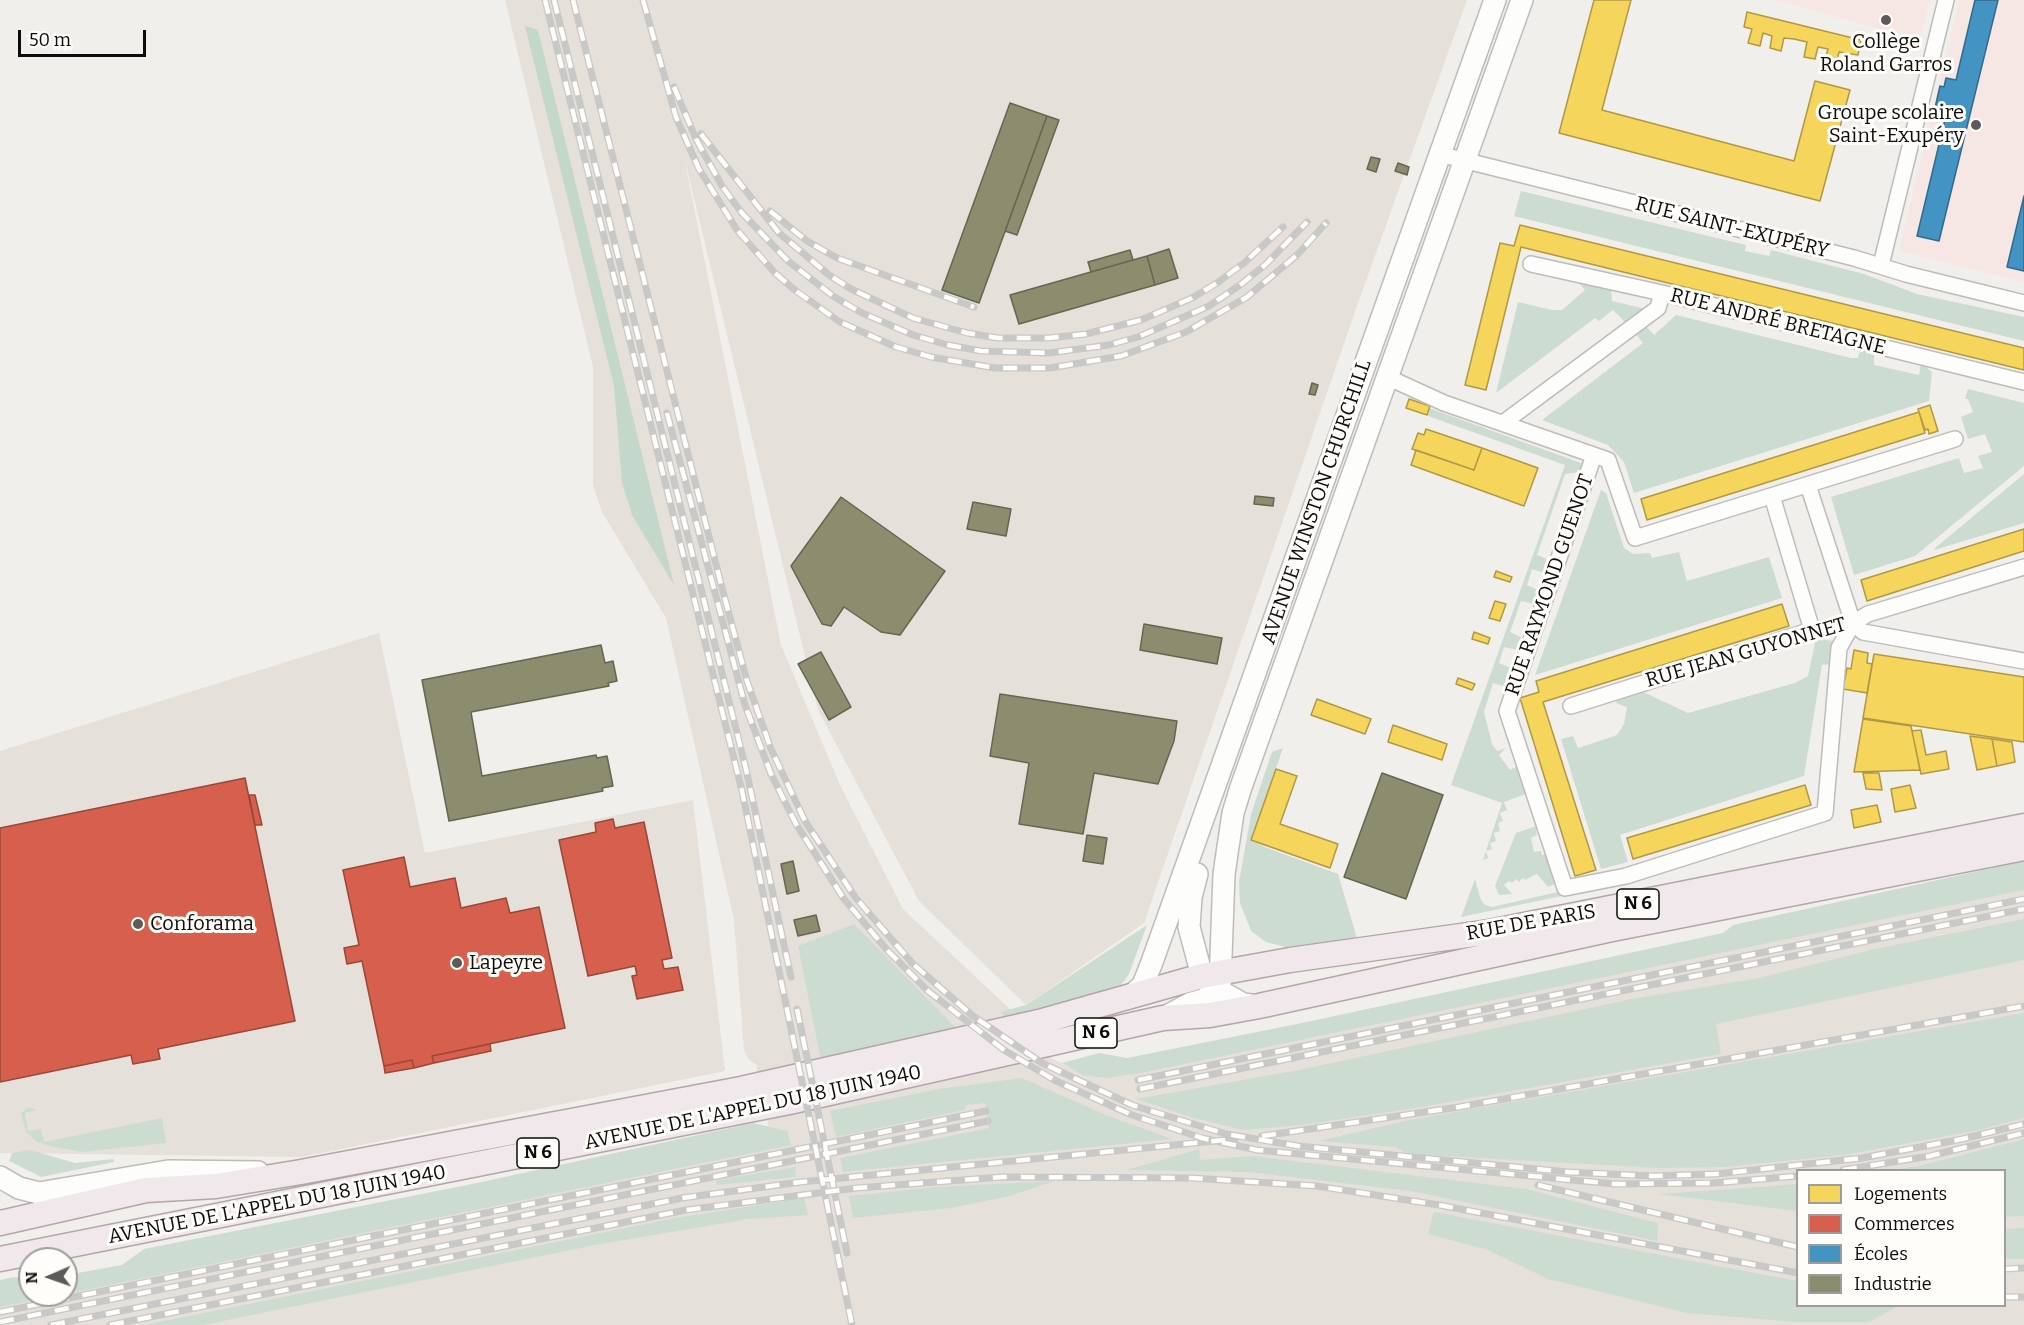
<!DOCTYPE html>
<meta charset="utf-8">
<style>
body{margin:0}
#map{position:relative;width:2024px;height:1325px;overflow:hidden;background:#f1efec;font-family:Bitter,serif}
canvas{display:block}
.legend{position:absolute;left:1796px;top:1169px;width:210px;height:138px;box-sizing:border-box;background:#fffdfa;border:2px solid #9e9d9a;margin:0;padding:8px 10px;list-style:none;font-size:18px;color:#0d0c0b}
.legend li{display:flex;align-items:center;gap:12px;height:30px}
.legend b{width:30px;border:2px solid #9e9d9a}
.north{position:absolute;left:18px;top:1247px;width:60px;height:60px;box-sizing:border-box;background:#fffdfa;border:2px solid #9e9d9a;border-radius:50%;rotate:268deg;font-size:16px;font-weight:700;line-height:24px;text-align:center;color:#0d0c0b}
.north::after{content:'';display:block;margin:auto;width:21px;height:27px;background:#5d5b5a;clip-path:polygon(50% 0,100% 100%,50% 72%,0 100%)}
.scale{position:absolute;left:18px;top:30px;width:128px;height:27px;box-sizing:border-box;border:3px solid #0d0c0b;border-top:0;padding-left:8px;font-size:18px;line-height:21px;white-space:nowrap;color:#0d0c0b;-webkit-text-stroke:4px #fffdfa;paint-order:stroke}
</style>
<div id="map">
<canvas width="2024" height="1325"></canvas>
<ul class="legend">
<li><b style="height:16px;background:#f6d55c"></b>Logements</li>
<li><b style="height:16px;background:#d6604d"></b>Commerces</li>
<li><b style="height:16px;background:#4393c3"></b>Écoles</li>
<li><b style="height:16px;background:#8c8c6e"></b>Industrie</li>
</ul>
<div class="north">N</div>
<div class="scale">50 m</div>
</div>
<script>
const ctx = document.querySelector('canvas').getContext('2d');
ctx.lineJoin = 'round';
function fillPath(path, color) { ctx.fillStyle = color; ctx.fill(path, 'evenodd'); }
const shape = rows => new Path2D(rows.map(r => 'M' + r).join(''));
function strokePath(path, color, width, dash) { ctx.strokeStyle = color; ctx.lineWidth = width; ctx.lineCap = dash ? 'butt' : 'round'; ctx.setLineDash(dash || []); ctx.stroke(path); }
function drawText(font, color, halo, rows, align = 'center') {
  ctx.font = font + ' Bitter,serif'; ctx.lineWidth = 6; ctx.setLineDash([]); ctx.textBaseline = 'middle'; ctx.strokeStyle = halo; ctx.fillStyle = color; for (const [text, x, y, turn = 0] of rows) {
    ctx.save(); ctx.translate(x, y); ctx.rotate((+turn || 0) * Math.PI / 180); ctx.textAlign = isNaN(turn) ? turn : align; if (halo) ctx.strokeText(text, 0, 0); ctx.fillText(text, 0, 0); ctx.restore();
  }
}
fillPath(shape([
 [505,0,1467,0,1358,303,1144,923,1026,1005,919,901,818,710,684,157,781,645,840,785,903,909,1011,1010,1000,1012,1040,1052,1084,1075,2024,882,2024,1325,0,1325,0,1290,30,1295,66,1295,66,1277,770,1134,756,1064,749,1060,744,1050,734,920,666,618,602,512,593,485,593,367],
 [1798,1170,2004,1170,2004,1306,1798,1306],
 [379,633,425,853,693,800,725,1071,302,1157,0,1153,0,751]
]), '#e5e0d9');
fillPath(shape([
 [1776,0,1930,0,1919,40],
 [1959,0,2024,0,2024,282,1899,251]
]), '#f6e6e4');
fillPath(shape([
 [1521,191,1746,245,1745,251,1769,256,1771,250,1864,274,1917,294,2024,317,2024,341,1514,216],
 [1577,281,1611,287,1612,301,1642,308,1642,311,1627,324,1613,310,1599,321,1595,318,1496,393,1518,302,1552,310,1562,310,1585,290],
 [1676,315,1851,358,1858,358,1859,353,1868,348,1874,351,1874,365,1919,375,1921,363,1932,372,1929,401,1634,493,1624,462,1608,445,1542,420,1643,343,1636,334,1646,326,1654,335],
 [1968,389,2024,403,2024,466,1915,556,1854,575,1831,497,1959,458,1964,473,1983,468,1978,456,1992,452,1985,434,1968,439,1961,417,1973,412,1968,399,1965,399],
 [1429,408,1584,464,1580,472,1565,474,1537,555,1549,560,1544,573,1532,569,1527,585,1538,590,1534,604,1521,601,1510,632,1521,637,1517,650,1504,647,1499,663,1511,668,1506,687,1493,683,1484,712,1492,744,1497,751,1506,748,1499,755,1510,770,1521,764,1532,808,1526,794,1504,802,1507,810,1500,813,1503,821,1498,823,1500,831,1494,833,1496,841,1490,843,1492,849,1486,851,1488,858,1483,860,1502,803,1451,785,1565,465,1428,416],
 [2024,474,2024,523,1934,550,1935,548],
 [1601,490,1606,493,1624,548,1633,554,1650,553,1652,558,1679,552,1687,581,1769,557,1782,598,1535,675],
 [1816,638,1833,641,1834,648,1831,664,1822,665,1804,776,1620,835,1628,862,1601,869,1561,739,1573,736,1578,748,1617,735,1624,724,1627,707,1616,703,1618,698,1639,690,1688,713,1795,683,1808,676],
 [1283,748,1251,840,1267,848,1338,874,1357,938,1289,948,1266,942,1251,931,1240,903,1239,882,1251,814,1272,752],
 [1539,825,1541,829,1536,831,1537,835,1531,838,1534,852,1541,851,1542,855,1548,854,1555,884,1548,887,1537,874,1525,880,1523,878,1519,882,1516,879,1512,883,1509,881,1504,885,1512,894,1499,895,1495,886,1516,833],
 [2024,861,2024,890,1141,1073,1106,1078,1083,1075,1062,1063,1099,1053,1127,1058,1297,1024,1723,933,1733,925],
 [1475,879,1481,900,1485,905,1492,907,1562,891,1567,895,1461,917],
 [2024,919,2024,960,1716,1024,1721,1054,1416,1108,1302,1125,1243,1130,1194,1118,1136,1099,1299,1070,1632,999,1759,978,1875,949],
 [854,924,955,1027,821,1061,798,946],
 [1147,925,1129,974,1121,985,1007,1019,1000,1012,1026,1005],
 [2024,1013,2024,1118,1979,1130,1845,1155,1725,1167,1657,1168,1408,1154,1396,1147,1319,1141,1409,1120],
 [1022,1078,1106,1115,1172,1139,843,1172,840,1158,989,1128,985,1103,967,1105,964,1110,836,1137,830,1111,939,1089],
 [29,1107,37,1110,25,1113,28,1131,41,1129,44,1142,162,1118,166,1143,83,1152,54,1147,37,1142,26,1132,21,1113],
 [753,1123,787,1131,791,1145,66,1294,66,1275,122,1265,144,1249,477,1183],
 [2024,1139,2024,1216,2005,1217,2004,1170,1891,1170,1919,1166],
 [1199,1149,1200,1160,1252,1156,1526,1189,1658,1223,1657,1241,1410,1191,1248,1172,1127,1170],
 [30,1150,75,1163,113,1159,114,1162,41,1177,9,1161,12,1153],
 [796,1167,795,1177,716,1185,716,1180],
 [1054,1181,1010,1196,951,1208,853,1218,849,1196,936,1187],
 [1797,1184,1797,1211,1658,1194,1732,1189],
 [804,1198,808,1215,748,1219,595,1245,203,1325,144,1325,675,1218],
 [1434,1212,1797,1281,1798,1306,1898,1306,1869,1322,1795,1322,1687,1313,1548,1279,1488,1250,1428,1234],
 [2024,1228,2024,1259,2005,1259,2005,1229],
 [14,1277,30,1280,30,1295,59,1295,0,1307,0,1280]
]), '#ccdcd1');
fillPath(shape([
 [525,26,538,30,674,585,632,515,622,483,614,386]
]), '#c3d7ca');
const homes = shape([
 [1594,0,1631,0,1602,110,1794,161,1815,81,1850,90,1820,201,1559,133,1594,0],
 [1747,12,1861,40,1858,55,1839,52,1836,64,1825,61,1828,49,1818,47,1815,59,1804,57,1807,42,1794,39,1784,38,1781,51,1770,48,1772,36,1763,33,1760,46,1748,43,1752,29,1744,27,1747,12],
 [1520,225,2024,348,2024,370,1521,247,1486,390,1465,385,1500,243,1514,246,1520,225],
 [1409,399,1430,406,1427,415,1406,408,1409,399],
 [1930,405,1938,431,1929,434,1928,429,1925,430,1918,409,1930,405],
 [1919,412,1925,433,1647,520,1641,499,1919,412],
 [1426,429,1482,448,1474,470,1412,449,1418,433,1424,435,1426,429],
 [1482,448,1538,468,1524,506,1411,465,1416,450,1474,470,1482,448],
 [2024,529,2024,551,1867,601,1861,580,2024,529],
 [1496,571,1512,577,1510,582,1494,577,1496,571],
 [1495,601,1506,604,1500,621,1489,618,1495,601],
 [1782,604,1789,626,1543,702,1596,870,1575,876,1520,698,1539,692,1536,681,1782,604],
 [1474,632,1490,638,1488,644,1472,639,1474,632],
 [1854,650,1868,653,1867,663,1872,664,1867,693,1843,689,1847,668,1851,669,1854,650],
 [1874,654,2024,677,2024,742,1863,718,1874,654],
 [1458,678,1475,684,1472,690,1456,684,1458,678],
 [1317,699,1371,719,1365,734,1311,715,1317,699],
 [1863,719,1911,726,1920,770,1854,772,1863,719],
 [1393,725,1447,744,1442,760,1388,742,1393,725],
 [1921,730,1926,755,1946,751,1949,769,1921,774,1912,731,1921,730],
 [1970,736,1992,739,1997,766,1977,770,1970,736],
 [1992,739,2012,742,2015,762,1997,766,1992,739],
 [1276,769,1297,776,1280,824,1338,844,1330,868,1251,840,1276,769],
 [1863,773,1879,773,1882,790,1866,789,1863,773],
 [1805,785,1811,805,1633,859,1627,838,1805,785],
 [1910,785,1916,808,1895,812,1891,789,1910,785],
 [1877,805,1881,822,1854,828,1851,810,1877,805]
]);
fillPath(homes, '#f6d55c');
strokePath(homes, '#b09944', 1.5);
const shops = shape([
 [245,778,295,1021,158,1049,160,1059,133,1064,131,1055,0,1082,0,828,245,778],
 [249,795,255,795,262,825,255,825,249,795],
 [613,819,615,828,644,822,672,958,662,960,664,969,678,967,683,990,637,999,632,976,637,975,635,966,588,976,559,840,596,832,595,823,613,819],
 [404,857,410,887,455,878,461,908,506,898,510,913,539,907,565,1028,432,1056,434,1063,414,1068,412,1060,384,1066,362,961,347,964,344,948,359,945,343,870,404,857],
 [490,1044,491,1051,434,1063,432,1056,490,1044],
 [412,1060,414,1068,385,1073,384,1066,412,1060]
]);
fillPath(shops, '#d6604d');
strokePath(shops, '#9a4739', 1.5);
const schools = shape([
 [1975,0,1998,0,1939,241,1917,236,1947,111,1935,108,1940,86,1944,87,1946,78,1956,80,1975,0],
 [2024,196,2024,271,2007,267,2024,196]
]);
fillPath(schools, '#4393c3');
strokePath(schools, '#336a8c', 1.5);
const industry = shape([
 [1010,103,1047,116,979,303,942,290,1010,103],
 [1047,116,1059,120,1017,235,1005,231,1047,116],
 [1371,157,1380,159,1376,172,1367,169,1371,157],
 [1398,163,1409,167,1407,175,1395,171,1398,163],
 [1169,249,1178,278,1155,285,1147,256,1169,249],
 [1130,250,1133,260,1091,272,1088,262,1130,250],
 [1147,256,1155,285,1019,324,1010,295,1147,256],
 [1312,383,1318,385,1315,395,1309,394,1312,383],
 [1255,496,1274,498,1273,506,1254,504,1255,496],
 [841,497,945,571,900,635,881,632,844,607,831,626,822,624,791,566,841,497],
 [973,502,1011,509,1006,536,967,529,973,502],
 [1144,624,1222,638,1217,664,1140,650,1144,624],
 [601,645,605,663,613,661,617,681,608,683,609,686,471,712,482,776,596,755,597,758,607,756,613,786,602,788,603,791,449,821,422,680,601,645],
 [821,652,851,707,829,720,798,664,821,652],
 [1000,694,1177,721,1174,741,1158,784,1094,773,1083,834,1019,824,1029,763,990,756,1000,694],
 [1382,773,1443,795,1406,899,1344,877,1382,773],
 [1087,835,1107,838,1103,864,1083,861,1087,835],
 [793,861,799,891,787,894,781,864,793,861],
 [816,915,820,931,798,936,794,920,816,915]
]);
fillPath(industry, '#8c8c6e');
strokePath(industry, '#666650', 1.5);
const street = shape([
 [1439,154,1854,258,1906,274,2024,303],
 [1531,264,1662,293,2024,382],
 [1881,265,1946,0],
 [1387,377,1444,403,1608,460,1635,538,1955,439],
 [1503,423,1658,308,1662,293],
 [1594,455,1507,711,1565,888,1626,876,1825,813,1839,648,1853,623],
 [1808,485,1853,623,1863,632,2024,661],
 [1772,496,1812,630],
 [1571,706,1812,630,1853,623,1868,614,2024,567]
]);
const secondary = shape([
 [1197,874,1191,897,1189,927,1202,976,1211,986,1243,1004,1259,1006],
 [1129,998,1143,985,1152,962,1495,0],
 [1163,1018,1191,1003,1209,998,1220,984,1224,874,1233,813,1241,787,1522,0],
 [0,1177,19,1188,39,1193,168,1171,258,1172]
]);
const primary = shape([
 [0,1223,146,1190,216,1186,301,1172,741,1089,1039,1022,1202,976,1290,960,1489,932,2024,826],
 [0,1259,789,1102,1163,1018,1210,1015,1259,1006,1612,929,2024,848]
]);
strokePath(street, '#bdbcb9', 18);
strokePath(secondary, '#bdbcb9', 24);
strokePath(primary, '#b3a6a8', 27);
strokePath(street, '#fdfdfc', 15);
strokePath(secondary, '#fdfdfc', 21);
strokePath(primary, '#f0e8ea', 24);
const rail = shape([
 [545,0,742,791,852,1325],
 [554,0,746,769,791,977],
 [573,0,721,584,747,681,771,749,805,821,855,897,913,964,973,1016,1042,1063,1132,1105,1226,1134,1298,1146,1568,1172,1652,1176,1716,1174,1862,1158,1962,1139,2024,1124],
 [643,0,676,117,699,169,737,230,775,273,796,291,840,322,896,347,931,357,995,368,1050,368,1121,356,1186,332,1247,297,1297,255,1326,223],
 [674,87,696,139,722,186,742,213,788,261,833,296,860,312,913,335,948,345,981,351,1049,353,1109,345,1138,337,1209,306,1240,285,1265,265,1307,222],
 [701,134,779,233,829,275,851,289,913,318,967,333,998,338,1049,338,1086,334,1141,320,1192,298,1217,283,1244,263,1283,227],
 [770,211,807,241,837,258,974,307],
 [667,413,745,705,771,774,796,824,844,899,887,950,928,991,1004,1050,1056,1081,1132,1115,1202,1138,1257,1150,1615,1184,1714,1183,1798,1176],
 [797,1009,847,1253],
 [1138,1080,2024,899],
 [1140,1089,2024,909],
 [1262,1136,1459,1107,2024,1006],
 [1843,1170,1930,1156,2024,1133],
 [1538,1185,1798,1247],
 [2004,1269,2024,1268],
 [2004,1297,2024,1297],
 [0,1312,986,1111],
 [0,1322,988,1121],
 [51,1325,682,1198,801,1182,1235,1139],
 [110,1325,686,1210,857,1188,1002,1177,1192,1178,1317,1186,1439,1205,1798,1273]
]);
strokePath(rail, '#c8c8c7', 7);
strokePath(rail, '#fffdfa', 4.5, [14]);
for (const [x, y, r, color] of [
 [1886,20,6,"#5d5b5a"],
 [1976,125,6,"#5d5b5a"],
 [138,924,6,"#5d5b5a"],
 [457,963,6,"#5d5b5a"]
]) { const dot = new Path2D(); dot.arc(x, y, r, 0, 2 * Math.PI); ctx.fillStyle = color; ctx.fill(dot); strokePath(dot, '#fffdfa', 2); }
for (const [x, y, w] of [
 [1638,904,42],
 [1096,1033,42],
 [538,1153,42]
]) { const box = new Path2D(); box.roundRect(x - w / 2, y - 15, w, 30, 4.5); ctx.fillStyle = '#fffdfa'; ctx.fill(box); strokePath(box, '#0d0c0b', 1.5); }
drawText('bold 18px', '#0d0c0b', null, [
 ["N 6",1638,904],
 ["N 6",1096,1033],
 ["N 6",538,1153]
]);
drawText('20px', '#0d0c0b', '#fffdfa', [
 ["Collège",1886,42,"center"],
 ["Roland Garros",1886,65,"center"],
 ["Groupe scolaire",1964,113,"right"],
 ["Saint-Exupéry",1964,136,"right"],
 ["Conforama",150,924],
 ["Lapeyre",469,963]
], 'left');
drawText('20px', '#0d0c0b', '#fffdfa', [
 ["RUE SAINT-EXUPÉRY",1732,228,14],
 ["RUE ANDRÉ BRETAGNE",1778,322,14],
 ["AVENUE WINSTON CHURCHILL",1317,502,-71],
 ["RUE RAYMOND GUENOT",1550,585,-71],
 ["RUE JEAN GUYONNET",1746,653,-16],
 ["RUE DE PARIS",1531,923,-10],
 ["AVENUE DE L'APPEL DU 18 JUIN 1940",753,1108,-12],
 ["AVENUE DE L'APPEL DU 18 JUIN 1940",277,1205,-11]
]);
</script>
